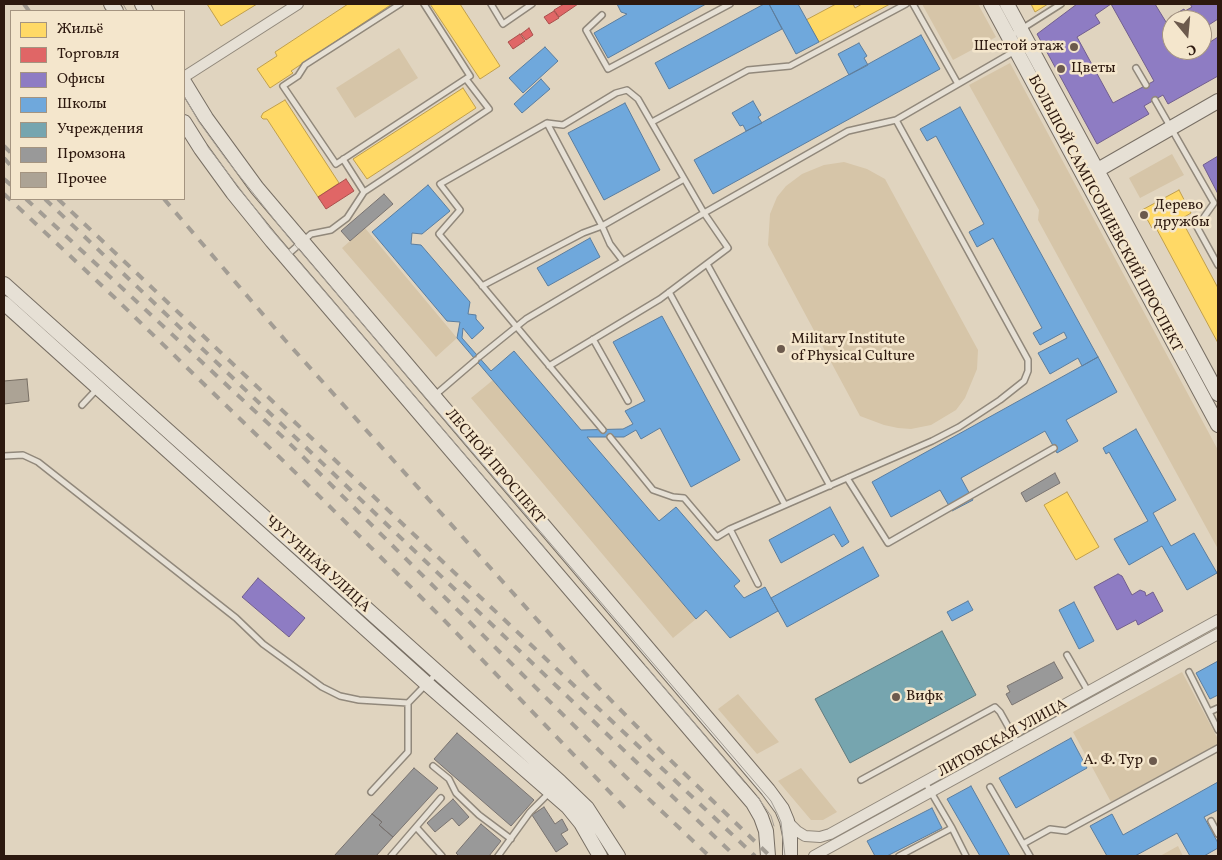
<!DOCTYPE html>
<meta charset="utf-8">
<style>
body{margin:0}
#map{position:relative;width:1222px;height:860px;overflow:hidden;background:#e0d4bf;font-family:Vollkorn,serif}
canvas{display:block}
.frame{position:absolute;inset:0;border:5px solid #2d190f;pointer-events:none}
.legend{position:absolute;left:10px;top:10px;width:175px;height:190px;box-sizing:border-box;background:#f4e6cc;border:1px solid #a49480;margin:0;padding:6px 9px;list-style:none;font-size:15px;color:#2d190f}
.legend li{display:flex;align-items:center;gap:10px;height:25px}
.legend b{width:25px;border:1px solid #a49480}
.north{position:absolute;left:1162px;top:10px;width:50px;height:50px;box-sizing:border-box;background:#f4e6cc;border:1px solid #a49480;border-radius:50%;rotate:163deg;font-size:14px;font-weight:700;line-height:20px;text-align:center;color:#2d190f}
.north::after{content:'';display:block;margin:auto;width:18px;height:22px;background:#6c5a4d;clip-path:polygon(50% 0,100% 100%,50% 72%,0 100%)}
</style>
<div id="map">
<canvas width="1222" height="860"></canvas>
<div class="frame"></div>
<ul class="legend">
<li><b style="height:14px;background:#ffd966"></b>Жильё</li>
<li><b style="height:14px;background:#e06666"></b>Торговля</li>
<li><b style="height:14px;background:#8e7cc3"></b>Офисы</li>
<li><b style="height:14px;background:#6fa8dc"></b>Школы</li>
<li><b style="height:14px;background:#76a5af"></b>Учреждения</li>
<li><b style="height:14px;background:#999"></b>Промзона</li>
<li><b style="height:14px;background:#aca395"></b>Прочее</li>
</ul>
<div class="north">С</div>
</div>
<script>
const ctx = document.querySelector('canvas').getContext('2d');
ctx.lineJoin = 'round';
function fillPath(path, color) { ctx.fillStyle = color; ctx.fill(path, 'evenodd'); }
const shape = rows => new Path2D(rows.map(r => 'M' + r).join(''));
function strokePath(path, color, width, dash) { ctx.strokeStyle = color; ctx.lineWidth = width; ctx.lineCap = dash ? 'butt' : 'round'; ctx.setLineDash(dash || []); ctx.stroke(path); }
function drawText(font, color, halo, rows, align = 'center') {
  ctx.font = font + ' Vollkorn,serif'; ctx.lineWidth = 5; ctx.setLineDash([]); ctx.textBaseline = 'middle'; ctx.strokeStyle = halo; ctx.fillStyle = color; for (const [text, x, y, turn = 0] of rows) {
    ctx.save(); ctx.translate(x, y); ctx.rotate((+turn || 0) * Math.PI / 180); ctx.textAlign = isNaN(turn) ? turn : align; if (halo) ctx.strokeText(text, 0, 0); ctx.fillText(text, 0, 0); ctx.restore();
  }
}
fillPath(shape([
 [922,4,978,4,996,37,953,60],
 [399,48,418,78,355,118,336,88],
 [1010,63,1218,450,1218,549,1038,220,1039,210,969,85],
 [1172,154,1184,175,1140,198,1129,178],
 [844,162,867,169,885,179,978,350,977,369,965,398,956,410,931,425,911,429,898,428,884,425,860,416,768,245,770,214,777,197,786,186,802,174,824,165],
 [365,228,457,338,436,357,342,248],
 [493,380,696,619,673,638,471,398],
 [1182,672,1218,739,1218,744,1111,802,1073,732],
 [738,694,779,742,757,754,718,709],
 [801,768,837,812,823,820,811,820,778,781],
 [1178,846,1183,856,1160,856]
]), '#d6c5a8');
const homes = shape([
 [207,4,257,4,221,26,207,4],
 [348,4,392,4,291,71,293,73,270,88,257,69,277,56,275,52,348,4],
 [430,4,460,4,500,66,480,79,430,4],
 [836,4,853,4,855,8,862,4,890,4,819,42,806,20,836,4],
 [1031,4,1048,4,1035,12,1031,4],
 [463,88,476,108,367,179,353,159,463,88],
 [285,100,339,183,318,197,267,119,263,119,261,117,263,113,285,100],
 [1179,190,1191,213,1181,219,1218,288,1218,343,1155,226,1152,228,1142,210,1179,190],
 [1067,492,1099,547,1076,560,1044,505,1067,492]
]);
fillPath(homes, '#ffd966');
strokePath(homes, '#c09f4c', 1);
const shops = shape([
 [564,4,578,4,559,17,554,10,564,4],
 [554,11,559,18,549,24,544,17,554,11],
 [529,28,533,35,526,40,521,34,529,28],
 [520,34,525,41,513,49,508,42,520,34],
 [346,179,354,191,326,209,318,197,346,179]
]);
fillPath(shops, '#e06666');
strokePath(shops, '#aa4f4c', 1);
const offices = shape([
 [1077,4,1155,4,1166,22,1171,19,1170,17,1184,9,1185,11,1192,7,1190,4,1218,4,1218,19,1204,28,1202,20,1185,20,1184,18,1181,20,1172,20,1172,23,1168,26,1172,32,1172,50,1183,50,1186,56,1196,50,1202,50,1202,47,1218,37,1218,76,1168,104,1163,95,1144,106,1149,114,1097,144,1037,34,1077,4],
 [1111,4,1154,81,1113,103,1077,37,1100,23,1095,15,1111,4],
 [1218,156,1218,194,1203,165,1218,156],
 [1118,574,1122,576,1132,595,1140,590,1145,592,1146,596,1153,592,1163,611,1138,625,1136,620,1117,630,1094,587,1118,574],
 [258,578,305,618,289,637,242,597,258,578]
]);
fillPath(offices, '#8e7cc3');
strokePath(offices, '#715e8d', 1);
const schools = shape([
 [617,4,706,4,608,58,594,33,627,14,621,12,617,4],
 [764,4,769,4,782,29,669,89,655,63,764,4],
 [769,4,798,4,819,42,796,54,769,4],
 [921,35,940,69,713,194,694,160,921,35],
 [859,43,867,56,864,58,868,65,849,75,838,54,859,43],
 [545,47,558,61,523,93,509,78,545,47],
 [541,79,550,89,522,113,514,104,541,79],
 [753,101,761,115,758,117,762,123,746,131,743,125,740,126,732,113,753,101],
 [625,103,660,170,604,200,568,133,625,103],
 [960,107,1098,357,1082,366,1078,358,1050,374,1038,353,1067,338,1064,332,1040,345,1033,333,1042,328,993,238,977,247,969,232,984,224,936,136,927,141,920,129,960,107],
 [428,185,450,211,422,234,412,233,411,244,421,245,470,302,468,314,476,315,476,319,484,328,472,339,463,328,462,338,491,371,514,351,581,430,623,429,633,424,625,411,645,401,613,342,662,316,740,460,691,487,660,428,641,439,636,430,624,437,587,437,659,521,676,507,740,581,734,586,744,598,765,587,778,611,730,638,706,610,696,619,457,338,460,322,447,321,372,232,428,185],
 [590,238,600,257,548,286,537,268,590,238],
 [1098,357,1117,392,1066,420,1078,441,1057,453,1045,431,961,478,973,500,952,511,940,490,891,517,872,482,1098,357],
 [1136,429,1176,500,1153,513,1171,546,1194,533,1217,573,1187,590,1162,546,1129,565,1114,539,1148,521,1109,452,1106,454,1103,448,1136,429],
 [830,507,849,542,842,547,834,534,781,563,769,540,830,507],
 [863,547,879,576,787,627,771,598,863,547],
 [968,601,973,610,952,621,947,612,968,601],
 [1074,602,1094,641,1079,649,1059,610,1074,602],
 [1218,661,1218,695,1210,699,1196,673,1218,661],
 [1071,738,1087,768,1016,808,999,778,1071,738],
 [1218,782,1218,810,1204,817,1218,843,1218,848,1204,856,1190,856,1177,833,1135,856,1107,856,1090,826,1112,814,1123,835,1218,782],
 [971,786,1010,856,980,856,947,799,971,786],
 [932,808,942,828,887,856,875,856,867,841,932,808]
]);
fillPath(schools, '#6fa8dc');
strokePath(schools, '#5b7d9e', 1);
const public = shape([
 [942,631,976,695,850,763,815,699,942,631]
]);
fillPath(public, '#76a5af');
strokePath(public, '#607b7f', 1);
const industry = shape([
 [384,194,393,204,350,241,341,231,384,194],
 [1055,473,1060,483,1026,502,1021,493,1055,473],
 [1054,662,1063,678,1012,705,1006,694,1010,692,1007,686,1054,662],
 [457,733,534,800,511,826,434,759,457,733],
 [414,768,438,788,393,837,379,825,382,822,372,814,414,768],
 [453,799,469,817,459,826,452,818,435,832,427,823,453,799],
 [544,807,555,824,562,819,568,830,561,834,568,844,556,852,532,815,544,807],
 [372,814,382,822,379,825,393,837,376,856,334,856,372,814],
 [481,824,501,841,489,856,459,856,456,853,481,824]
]);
fillPath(industry, '#999');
strokePath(industry, '#797370', 1);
const building = shape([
 [27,379,29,401,4,404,4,381,27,379]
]);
fillPath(building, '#aca395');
strokePath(building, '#786f64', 1);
const lane = shape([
 [400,4,305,65,298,76,283,86,336,164,470,76,424,4],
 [491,4,503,24,532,4],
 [913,4,958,84],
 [602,15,586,30,608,69,730,4],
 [1009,37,1061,4],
 [1136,68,1146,85],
 [1155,100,1214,203,1197,227,1218,265],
 [652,122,748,70,790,66,906,4],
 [343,159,364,192,489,109,466,79],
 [286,256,311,234,331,230,347,218,364,192],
 [623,261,610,244,602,226,684,179],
 [707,264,830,486],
 [482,286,583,233,602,226,547,123],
 [669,292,785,505],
 [593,339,628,401],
 [479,357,526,319,704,213,728,248,660,299,549,366],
 [434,396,476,360],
 [82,405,97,389],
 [603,430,439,234,460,210,440,184,547,123,563,125,616,93,627,90,638,99,704,213,848,131,896,120],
 [610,437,653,490,673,497,684,498,717,537,730,529,932,441,959,427,1000,400,1024,381,1028,371,1028,360,896,120,1015,51],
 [4,456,23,455,38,462,236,618,263,644,322,687,340,696,359,700,408,703],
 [847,478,888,543,1054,448],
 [730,529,758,584],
 [1067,655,1089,693],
 [1189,672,1218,730],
 [1209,712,1218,708],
 [433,766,449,779,456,793,479,815,511,839],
 [861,780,995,707,1000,712,1018,744],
 [990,787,1030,856],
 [371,792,408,752,408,703,437,673],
 [1211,821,1218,834],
 [416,827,442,856],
 [952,828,966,856],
 [1023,844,1050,829,1066,831,1218,748],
 [391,856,441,798],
 [498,856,530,812,549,793],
 [899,856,952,828,925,782]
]);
const street = shape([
 [184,77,298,4],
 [788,822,797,831,805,836,820,837,830,834,1218,620],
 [814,856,1218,634]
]);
const secondary = shape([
 [111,4,116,11],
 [142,4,146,11],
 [991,4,1218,425],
 [1007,4,1218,394],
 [184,82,206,118,257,188,768,790,782,809,787,821,790,836,790,856],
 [184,122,201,149,233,193,272,241,753,803,761,817,766,831,768,856],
 [1089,175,1218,101],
 [4,284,560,782,587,808,618,856],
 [4,303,427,684,568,807,581,823,600,856]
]);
strokePath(lane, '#91887b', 8);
strokePath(street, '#91887b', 12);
strokePath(secondary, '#786f64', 16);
strokePath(lane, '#e6e0d5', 5);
strokePath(street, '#e6e0d5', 10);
strokePath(secondary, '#e6e0d5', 14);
strokePath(shape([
 [123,4,127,11],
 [184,96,199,122,226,159,289,238,771,801,778,815,781,822,785,856],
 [208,147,270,228,546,549],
 [645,665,745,783],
 [757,796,771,816,774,826]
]), '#a39d94', 1);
strokePath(shape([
 [24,4,29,11],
 [4,146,11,153],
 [4,158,11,166],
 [4,179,11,185],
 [4,194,114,297,301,478,441,617,629,812],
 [26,199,286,440,633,784,709,856],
 [45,199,735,856],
 [58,199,755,856],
 [164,199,285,340,595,684,661,751,770,856]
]), '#a39d94', 4, [9, 9]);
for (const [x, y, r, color] of [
 [1074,47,5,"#6c5a4d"],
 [1061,69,5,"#6c5a4d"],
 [1144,215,5,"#6c5a4d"],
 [781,349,5,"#6c5a4d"],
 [896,697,5,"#6c5a4d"],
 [1153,761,5,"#6c5a4d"]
]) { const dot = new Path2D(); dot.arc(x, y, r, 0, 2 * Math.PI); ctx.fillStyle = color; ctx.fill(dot); strokePath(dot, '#f4e6cc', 2); }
drawText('15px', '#2d190f', '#f4e6cc', [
 ["Шестой этаж",1064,47,"right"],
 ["Цветы",1071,69],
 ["Дерево",1154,206],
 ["дружбы",1154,223],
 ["Military Institute",791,340],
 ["of Physical Culture",791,357],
 ["Вифк",906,697],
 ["А. Ф. Тур",1143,761,"right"]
], 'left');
drawText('15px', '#2d190f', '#f4e6cc', [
 ["БОЛЬШОЙ САМПСОНИЕВСКИЙ ПРОСПЕКТ",1104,214,62],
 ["ЛЕСНОЙ ПРОСПЕКТ",494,467,50],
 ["ЧУГУННАЯ УЛИЦА",317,565,42],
 ["ЛИТОВСКАЯ УЛИЦА",1003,739,-29]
]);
</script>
